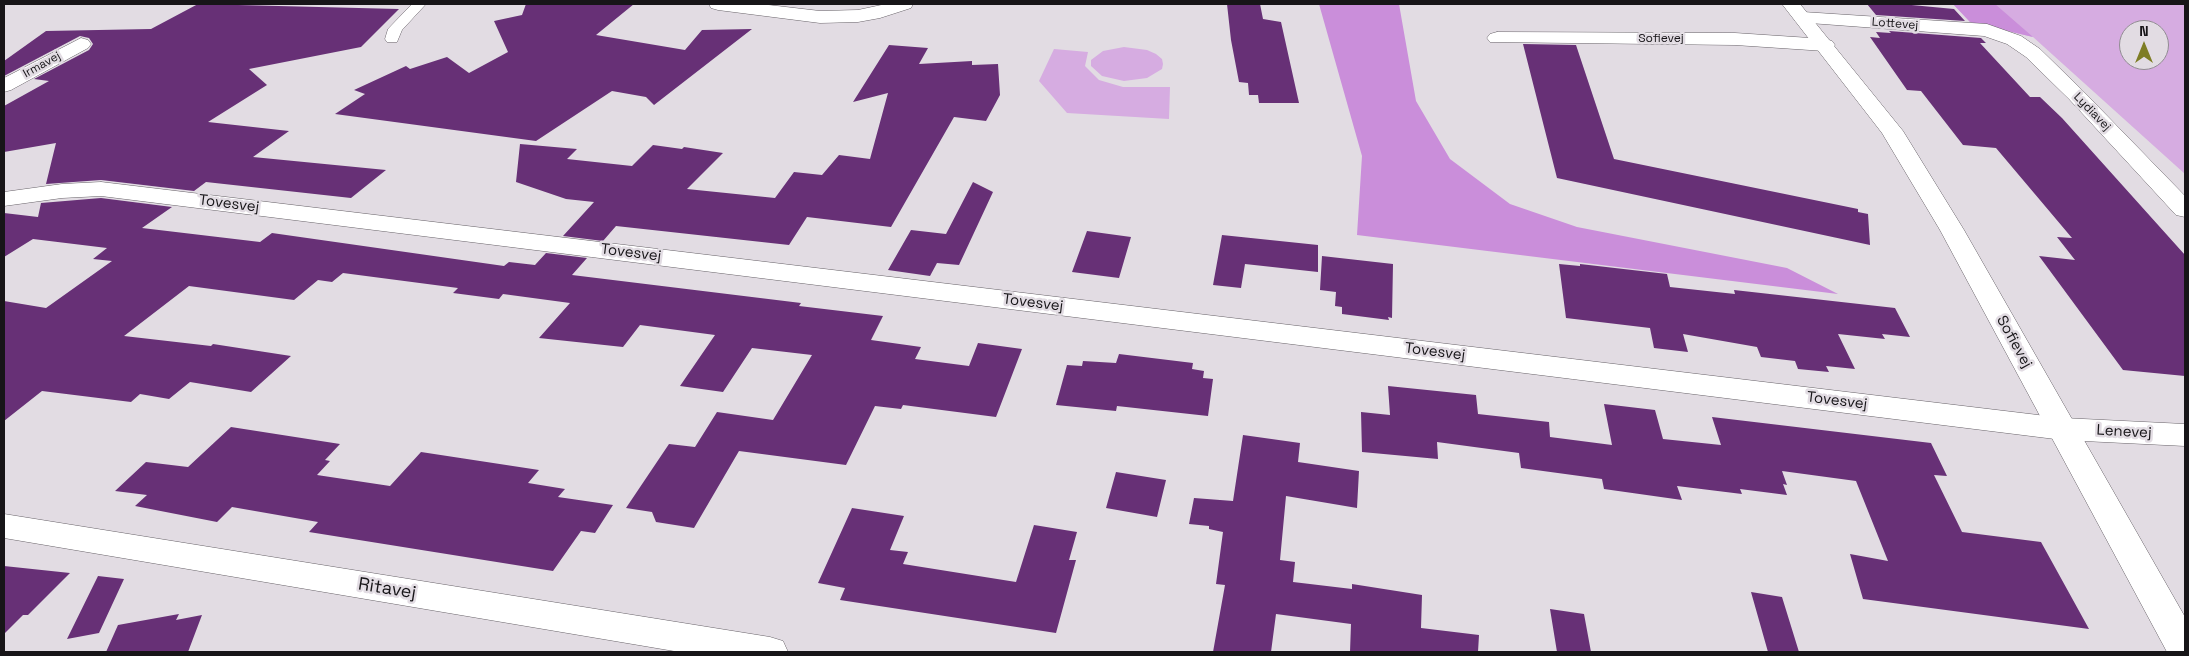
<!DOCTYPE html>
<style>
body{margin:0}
#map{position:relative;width:2189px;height:656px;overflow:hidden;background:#e2dce3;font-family:"Space Grotesk",sans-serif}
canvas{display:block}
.frame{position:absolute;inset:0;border:5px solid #171518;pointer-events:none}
.north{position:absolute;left:2119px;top:20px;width:50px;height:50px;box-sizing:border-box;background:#e2dce3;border:1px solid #918c92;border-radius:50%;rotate:0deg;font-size:14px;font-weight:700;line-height:20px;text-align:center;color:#171518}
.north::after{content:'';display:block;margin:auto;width:18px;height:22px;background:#7e7d25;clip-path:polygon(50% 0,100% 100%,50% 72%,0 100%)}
</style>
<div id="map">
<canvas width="2189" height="656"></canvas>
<div class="frame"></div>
<div class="north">N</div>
</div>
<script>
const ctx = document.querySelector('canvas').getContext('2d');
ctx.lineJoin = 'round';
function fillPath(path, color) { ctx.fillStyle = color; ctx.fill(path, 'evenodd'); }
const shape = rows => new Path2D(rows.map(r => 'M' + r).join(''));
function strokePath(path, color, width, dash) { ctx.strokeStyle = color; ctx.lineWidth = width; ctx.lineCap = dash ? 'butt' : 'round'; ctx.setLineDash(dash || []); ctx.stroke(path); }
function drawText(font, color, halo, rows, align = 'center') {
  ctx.font = font + ' "Space Grotesk",sans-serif'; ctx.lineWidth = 5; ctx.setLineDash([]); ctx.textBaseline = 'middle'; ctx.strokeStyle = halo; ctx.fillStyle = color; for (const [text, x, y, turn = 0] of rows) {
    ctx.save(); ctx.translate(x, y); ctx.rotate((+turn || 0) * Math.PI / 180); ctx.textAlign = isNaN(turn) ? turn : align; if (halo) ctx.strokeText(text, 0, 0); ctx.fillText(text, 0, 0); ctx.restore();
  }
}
fillPath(shape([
 [1953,4,2185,4,2185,174,2033,37,1970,22],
 [2129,30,2159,30,2159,60,2129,60],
 [1124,47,1147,50,1156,54,1162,59,1163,64,1162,69,1147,78,1124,81,1102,76,1091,66,1091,60,1103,51],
 [1054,49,1088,52,1085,66,1099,80,1123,87,1170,87,1169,119,1067,113,1039,81]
]), '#d6ace1');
fillPath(shape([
 [1319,4,1399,4,1416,101,1450,159,1510,204,1577,227,1787,268,1838,294,1357,235,1362,156],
 [1953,4,1995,4,2033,37,1970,22]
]), '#ca8eda');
fillPath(shape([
 [198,4,399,9,361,47,249,69,267,85,208,122,289,131,253,157,386,170,351,198,206,182,194,191,101,180,46,184,56,143,4,152,4,106,49,81,34,79,89,50,93,44,89,38,80,36,4,76,4,61,46,31,151,29],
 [526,4,634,4,596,35,685,50,702,30,752,29,654,105,646,97,612,91,536,141,335,114,365,94,354,90,406,66,410,69,447,57,469,73,508,52,494,21,522,15],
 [1227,4,1260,4,1263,19,1281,22,1299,103,1259,103,1258,95,1249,95,1248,83,1239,82,1231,40],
 [1867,4,1901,4,1954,9,1965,21,1876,15],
 [1889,31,1981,38,1986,43,1980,43,2030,97,2040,97,2062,118,2185,255,2185,376,2123,370,2039,256,2075,260,2057,237,2072,238,1996,148,1963,145,1921,91,1907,90,1870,37,1880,38,1876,32,1891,33],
 [1523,44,1576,45,1614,159,1858,209,1858,212,1868,214,1870,245,1557,178],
 [889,45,928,48,919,64,972,61,972,65,998,64,1000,95,986,121,954,117,891,227,807,217,789,245,616,226,603,241,563,236,594,202,566,199,516,182,520,144,577,149,567,159,632,166,653,145,682,149,684,147,723,153,687,189,775,198,794,172,822,175,839,155,870,159,888,93,853,102],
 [973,182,993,192,959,265,937,263,930,276,888,270,911,230,946,234],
 [101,198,172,207,142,228,260,242,272,233,504,266,509,262,535,265,546,253,587,258,572,275,801,303,799,306,883,316,871,340,921,347,915,359,969,366,978,343,1022,349,996,417,903,405,901,409,875,406,846,465,739,451,694,528,656,522,652,512,626,508,669,444,695,447,717,412,773,420,812,355,752,348,723,392,680,386,715,335,640,325,623,347,539,338,570,303,503,294,499,299,453,293,458,288,343,273,332,282,318,280,294,300,189,286,124,336,211,346,213,344,291,356,251,392,190,382,169,399,140,394,131,402,42,391,4,421,4,301,46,308,112,261,93,259,107,248,33,239,4,257,4,213,38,217,41,203],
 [1087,231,1131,237,1119,278,1072,272],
 [1222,235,1318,245,1318,272,1245,264,1241,288,1213,285],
 [1322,256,1393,264,1392,318,1388,317,1389,320,1342,314,1342,307,1335,306,1336,292,1320,290],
 [1559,264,1580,266,1580,264,1667,274,1670,287,1735,294,1734,290,1895,308,1910,337,1882,334,1885,339,1838,334,1855,369,1826,366,1829,372,1798,369,1795,361,1761,357,1757,347,1683,334,1688,352,1654,348,1650,328,1566,318],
 [1119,354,1193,363,1192,369,1204,371,1203,378,1213,379,1208,416,1117,406,1116,411,1056,405,1067,365,1082,366,1083,361,1116,363],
 [1388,386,1476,395,1478,414,1549,422,1550,437,1612,445,1604,404,1655,410,1663,439,1721,445,1712,417,1931,443,1947,476,1934,475,1962,532,2041,542,2089,629,1863,599,1850,554,1888,561,1856,481,1782,471,1787,485,1783,484,1787,495,1740,489,1742,494,1677,486,1682,500,1604,489,1602,479,1521,468,1519,453,1437,442,1438,459,1362,452,1361,412,1390,415],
 [231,427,340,444,325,460,330,461,317,475,390,486,421,452,539,470,528,483,565,489,558,497,613,505,595,533,581,531,553,571,309,532,318,522,232,507,217,522,135,506,147,495,115,491,146,462,188,467],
 [1243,435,1300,443,1298,462,1359,471,1357,508,1286,496,1280,560,1295,562,1293,582,1352,589,1352,584,1422,595,1421,628,1479,635,1478,652,1350,652,1351,624,1276,614,1271,652,1213,652,1225,585,1216,584,1223,532,1209,529,1209,526,1189,524,1194,498,1233,501],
 [1116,472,1166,480,1157,517,1106,508],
 [852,508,904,516,890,550,908,552,903,564,1016,582,1034,525,1077,532,1069,560,1076,560,1056,633,840,600,845,588,818,583],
 [4,566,70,573,28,615,23,615,4,634],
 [98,576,124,579,99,633,67,639],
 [1751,592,1782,597,1799,652,1768,652],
 [1550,609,1584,614,1591,652,1557,652],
 [179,614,176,620,202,615,188,652,106,652,118,625]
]), '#673076');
const lane = shape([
 [412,4,426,4,402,30,397,42,387,42,385,39,388,29,412,4]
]);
const street = shape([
 [709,4,760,4,820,11,858,10,886,4,913,4,911,8,880,18,858,22,820,23,718,10,711,8,709,4],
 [1803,12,1987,24,2021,36,2040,49,2083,91,2185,196,2185,217,2176,215,2069,99,2026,57,2007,44,1984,36,1796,22,1794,18,1796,14,1803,12],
 [1497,32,1735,33,1825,39,1832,41,1835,45,1832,49,1825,51,1735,45,1490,42,1487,38,1490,34,1497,32],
 [81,38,88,40,91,44,88,48,11,90,4,92,4,78,81,38],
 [101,182,2063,418,2185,424,2185,446,2063,440,101,196,62,198,4,206,4,192,62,184,101,182],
 [4,514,770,637,783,641,788,652,680,652,4,538,4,514]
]);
const secondary = shape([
 [1782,4,1800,4,1903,131,1964,230,2185,617,2185,652,2167,652,1940,230,1882,133,1782,4]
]);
strokePath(lane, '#686369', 1);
strokePath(street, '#686369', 1);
strokePath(secondary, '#686369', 1);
fillPath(lane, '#fff');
fillPath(street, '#fff');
fillPath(secondary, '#fff');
drawText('12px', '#171518', '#e2dce3', [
 ["Lottevej",1895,24,4],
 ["Sofievej",1661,39],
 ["Irmavej",42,65,-29],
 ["Lydiavej",2092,112,46]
]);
drawText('15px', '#171518', '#e2dce3', [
 ["Tovesvej",229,204,7],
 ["Tovesvej",631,253,7],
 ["Tovesvej",1033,303,7],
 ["Sofievej",2014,342,61],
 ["Tovesvej",1435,352,7],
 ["Tovesvej",1837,401,7],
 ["Lenevej",2124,432,3]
]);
drawText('18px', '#171518', '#e2dce3', [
 ["Ritavej",387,589,9]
]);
</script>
